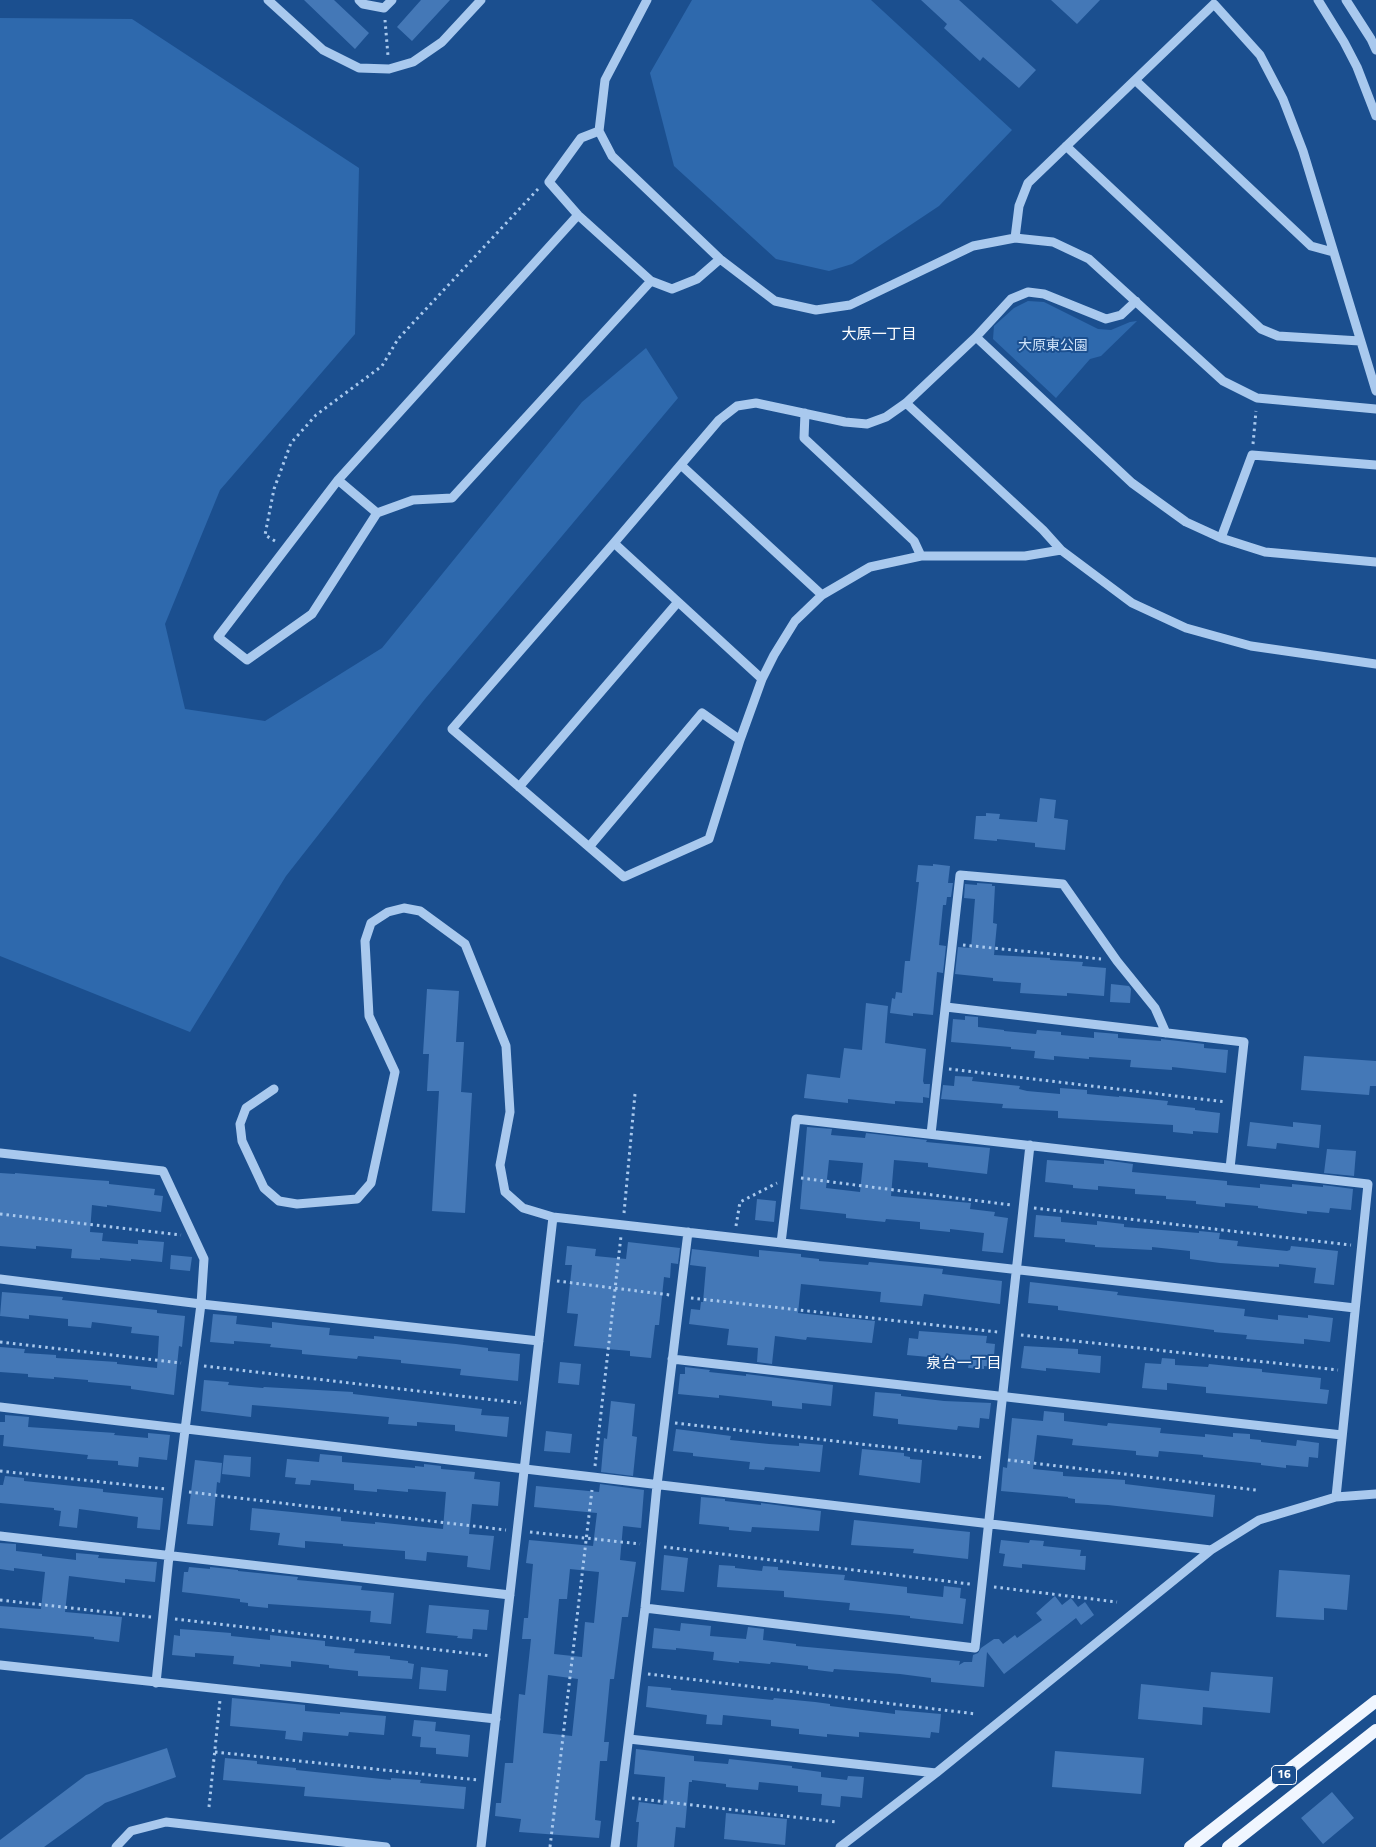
<!DOCTYPE html>
<meta charset="utf-8">
<style>
body{margin:0}
canvas{display:block;background:#1b4f8f}
</style>
<canvas width="1376" height="1847"></canvas>
<script>
const ctx = document.querySelector('canvas').getContext('2d');
ctx.lineJoin = 'round';
function fillPath(path, color) { ctx.fillStyle = color; ctx.fill(path, 'evenodd'); }
const shape = rows => new Path2D(rows.map(r => 'M' + r).join(''));
function strokePath(path, color, width, dash) { ctx.strokeStyle = color; ctx.lineWidth = width; ctx.lineCap = dash ? 'butt' : 'round'; ctx.setLineDash(dash || []); ctx.stroke(path); }
function drawText(font, color, halo, rows, align = 'center') {
  ctx.font = font + ' "Titillium Web","Noto Sans JP",sans-serif'; ctx.lineWidth = 4; ctx.setLineDash([]); ctx.textBaseline = 'middle'; ctx.strokeStyle = halo; ctx.fillStyle = color; for (const [text, x, y, turn = 0] of rows) {
    ctx.save(); ctx.translate(x, y); ctx.rotate((+turn || 0) * Math.PI / 180); ctx.textAlign = isNaN(turn) ? turn : align; if (halo) ctx.strokeText(text, 0, 0); ctx.fillText(text, 0, 0); ctx.restore();
  }
}
fillPath(shape([
 [692,0,871,0,1012,130,939,206,852,264,829,271,776,259,674,166,650,73],
 [0,18,132,19,359,168,355,334,220,490,165,624,185,709,265,721,382,648,582,402,646,348,678,398,425,699,286,876,190,1032,0,956],
 [1028,301,1044,302,1098,329,1111,330,1130,322,1137,321,1101,356,1090,359,1056,398,993,339,994,326,1014,308]
]), '#2e69ad');
fillPath(shape([
 [304,0,334,0,369,33,355,49],
 [421,0,450,0,412,41,397,27],
 [921,0,959,0,1036,70,1019,88,983,57,980,61,944,28,947,24],
 [1051,0,1100,0,1077,24],
 [1040,798,1056,800,1054,818,1068,820,1065,850,1035,847,1035,843,997,839,997,841,974,839,976,816,986,816,986,813,1000,814,999,819,1037,822],
 [933,864,950,866,948,883,953,883,951,897,947,897,946,905,943,905,939,945,946,946,943,973,937,972,933,1015,913,1013,913,1016,890,1013,892,998,895,999,896,992,902,993,905,961,910,961,919,882,916,882,918,865,933,866],
 [977,883,992,884,992,886,995,886,993,923,997,924,994,955,1050,958,1050,960,1083,962,1082,966,1106,968,1104,996,1067,993,1067,996,1020,993,1021,983,993,981,993,978,955,974,958,947,971,948,975,899,964,898,965,884,977,885],
 [1111,984,1129,986,1131,989,1130,1003,1110,1002],
 [427,989,459,991,456,1042,464,1042,461,1092,472,1093,465,1213,432,1211,439,1091,427,1091,429,1054,423,1054],
 [866,1003,888,1006,885,1043,926,1049,923,1081,924,1084,930,1084,929,1098,923,1097,923,1103,895,1101,895,1104,848,1099,848,1103,804,1098,807,1074,840,1078,844,1048,862,1050],
 [965,1016,978,1017,978,1027,1004,1030,1004,1031,1036,1034,1037,1030,1061,1032,1061,1035,1094,1038,1094,1032,1118,1034,1118,1038,1161,1041,1161,1039,1204,1044,1204,1048,1228,1050,1226,1073,1172,1067,1172,1070,1130,1067,1131,1060,1089,1057,1089,1059,1054,1056,1054,1060,1034,1058,1035,1051,1011,1049,1011,1047,951,1042,953,1019,965,1020],
 [1304,1056,1376,1061,1376,1086,1370,1086,1369,1095,1301,1090],
 [955,1076,973,1077,972,1081,1020,1086,1019,1089,1027,1091,1060,1094,1060,1088,1087,1090,1087,1094,1119,1097,1119,1096,1168,1101,1167,1105,1195,1108,1195,1110,1220,1113,1218,1133,1193,1131,1193,1134,1173,1132,1173,1125,1058,1118,1058,1111,1002,1108,1003,1104,941,1099,943,1085,954,1086],
 [1250,1122,1293,1127,1293,1122,1321,1125,1319,1148,1277,1143,1276,1149,1247,1146],
 [807,1127,832,1129,831,1135,865,1138,866,1133,927,1140,926,1142,990,1148,987,1174,928,1167,928,1163,894,1160,891,1196,971,1203,970,1209,995,1212,994,1216,1008,1218,1003,1253,982,1251,984,1233,950,1229,950,1232,920,1229,920,1222,886,1219,885,1222,846,1218,846,1214,800,1209],
 [829,1160,863,1163,860,1192,826,1188],
 [1327,1149,1356,1151,1354,1176,1324,1173],
 [1047,1160,1104,1164,1104,1160,1133,1164,1132,1172,1227,1181,1227,1185,1260,1188,1260,1184,1292,1187,1292,1184,1323,1187,1323,1185,1353,1189,1351,1210,1330,1208,1329,1213,1307,1211,1307,1214,1258,1208,1258,1206,1225,1203,1225,1207,1196,1204,1196,1201,1166,1199,1166,1196,1135,1194,1135,1189,1098,1186,1098,1190,1073,1188,1073,1185,1045,1182],
 [0,1173,15,1174,15,1173,94,1180,109,1181,109,1184,155,1189,154,1195,163,1196,161,1212,107,1205,107,1207,92,1205,90,1232,103,1233,102,1241,138,1244,138,1240,164,1242,162,1262,131,1259,131,1261,100,1258,100,1260,71,1258,72,1249,36,1246,36,1249,0,1246],
 [757,1199,776,1201,774,1222,755,1220],
 [1036,1215,1061,1217,1061,1222,1097,1225,1097,1221,1124,1224,1124,1227,1199,1233,1199,1231,1220,1233,1219,1239,1238,1241,1237,1246,1287,1251,1290,1250,1291,1246,1338,1251,1334,1285,1314,1283,1316,1268,1279,1264,1279,1267,1220,1263,1190,1259,1190,1251,1152,1247,1152,1250,1095,1247,1095,1245,1065,1242,1065,1239,1034,1237],
 [628,1242,680,1248,678,1264,671,1263,670,1278,664,1277,659,1325,655,1325,651,1358,630,1356,630,1351,574,1346,578,1314,567,1313,572,1265,565,1265,567,1246,596,1249,595,1256,626,1259],
 [692,1249,759,1257,759,1250,801,1254,801,1257,819,1259,819,1261,868,1265,869,1262,943,1269,942,1274,1002,1281,1000,1304,924,1294,922,1306,880,1302,881,1292,801,1284,798,1313,875,1321,872,1343,807,1337,806,1340,775,1336,772,1364,757,1362,758,1348,727,1345,729,1329,689,1324,691,1309,700,1310,701,1302,703,1302,706,1267,690,1265],
 [171,1255,192,1257,190,1271,170,1269],
 [1030,1282,1118,1292,1117,1295,1245,1309,1244,1316,1278,1320,1278,1315,1308,1318,1308,1315,1333,1318,1330,1342,1304,1339,1304,1344,1246,1339,1247,1335,1214,1332,1214,1330,1058,1310,1058,1306,1028,1303],
 [2,1292,63,1297,62,1300,157,1310,157,1313,185,1316,182,1347,179,1346,174,1395,131,1389,131,1386,88,1382,88,1380,54,1377,54,1379,28,1377,28,1374,0,1372,0,1347,25,1349,24,1353,56,1355,56,1358,117,1362,117,1364,157,1368,159,1336,131,1333,132,1327,92,1322,91,1328,68,1326,68,1319,29,1315,29,1319,0,1316],
 [213,1314,237,1316,236,1324,272,1328,272,1322,298,1325,330,1328,329,1335,374,1339,374,1336,456,1344,488,1348,488,1351,520,1354,518,1381,460,1375,461,1369,401,1363,401,1360,358,1356,357,1359,302,1354,302,1350,270,1347,271,1344,234,1341,234,1344,210,1342],
 [919,1331,987,1336,986,1343,995,1344,993,1367,984,1366,984,1369,968,1368,969,1363,950,1361,950,1359,907,1355,909,1338,918,1339],
 [1024,1346,1078,1349,1078,1354,1101,1356,1100,1373,1046,1368,1046,1371,1021,1368],
 [1162,1358,1175,1359,1175,1365,1208,1367,1209,1364,1238,1367,1262,1369,1262,1372,1321,1378,1320,1389,1329,1390,1327,1404,1206,1393,1206,1387,1167,1383,1167,1390,1142,1388,1145,1363,1161,1364],
 [560,1362,581,1364,579,1385,558,1383],
 [685,1367,710,1370,709,1372,746,1376,746,1374,833,1385,831,1406,802,1403,802,1409,772,1406,772,1401,719,1395,719,1398,678,1394,680,1374,685,1374],
 [204,1380,229,1382,228,1385,263,1388,264,1387,353,1392,353,1394,482,1409,481,1415,509,1417,507,1437,455,1431,455,1425,417,1422,417,1426,388,1424,389,1417,288,1408,252,1405,251,1417,201,1411],
 [875,1392,901,1394,901,1396,944,1401,991,1403,989,1419,980,1418,979,1428,958,1426,957,1430,898,1424,898,1419,873,1416],
 [611,1401,635,1404,632,1436,637,1437,633,1476,601,1472,604,1438,607,1439],
 [1044,1411,1064,1413,1064,1421,1107,1426,1108,1423,1161,1428,1160,1433,1205,1437,1205,1434,1233,1437,1233,1433,1250,1434,1250,1439,1261,1440,1261,1442,1296,1446,1297,1440,1319,1443,1318,1458,1309,1457,1308,1467,1286,1465,1286,1468,1261,1465,1261,1463,1203,1457,1203,1455,1159,1451,1158,1457,1136,1455,1136,1451,1072,1445,1073,1439,1037,1435,1033,1469,1063,1472,1063,1476,1125,1480,1125,1484,1215,1495,1213,1517,1108,1505,1075,1503,1075,1499,1068,1498,1068,1497,1001,1491,1003,1467,1007,1468,1012,1418,1043,1421],
 [5,1415,29,1417,28,1427,115,1433,114,1435,148,1438,148,1433,170,1435,167,1460,139,1457,138,1467,118,1465,118,1461,87,1459,88,1455,3,1446,4,1435,0,1435,0,1422,5,1422],
 [676,1429,731,1436,730,1440,769,1444,799,1446,799,1443,823,1445,820,1472,765,1467,764,1470,749,1469,750,1462,693,1456,693,1453,673,1451],
 [546,1431,572,1434,570,1453,544,1451],
 [862,1449,904,1453,904,1456,910,1457,910,1459,922,1460,920,1483,859,1475],
 [320,1454,342,1456,342,1462,415,1468,415,1466,424,1467,424,1464,441,1466,441,1469,475,1472,474,1479,500,1482,498,1506,472,1504,469,1534,494,1536,490,1570,467,1567,468,1556,427,1552,426,1561,405,1559,405,1551,343,1546,343,1544,305,1541,305,1548,278,1545,280,1533,250,1530,252,1508,341,1517,341,1521,375,1524,375,1522,443,1529,446,1492,408,1489,408,1492,377,1489,377,1492,354,1490,354,1484,311,1480,310,1485,295,1484,296,1478,285,1477,287,1459,319,1462],
 [224,1455,251,1457,250,1477,222,1474],
 [195,1460,222,1463,220,1483,217,1482,213,1526,187,1524],
 [5,1476,24,1478,24,1481,103,1489,103,1492,163,1498,160,1530,137,1528,138,1517,79,1509,77,1528,59,1526,61,1511,54,1510,54,1508,0,1503,0,1485,3,1485],
 [600,1484,644,1490,641,1528,623,1526,620,1560,636,1562,628,1617,622,1617,614,1679,610,1679,604,1742,609,1742,607,1761,600,1761,595,1820,601,1821,599,1838,519,1832,521,1819,495,1816,496,1803,501,1803,505,1763,513,1763,519,1694,525,1695,531,1639,522,1639,524,1618,528,1618,533,1564,526,1563,529,1540,593,1546,597,1513,534,1507,536,1486,599,1492],
 [570,1569,599,1572,594,1623,585,1622,582,1657,554,1654,559,1599,567,1599],
 [548,1675,578,1679,572,1736,543,1733],
 [701,1497,725,1499,725,1501,761,1505,761,1503,821,1511,819,1531,752,1527,751,1532,729,1530,729,1527,699,1524],
 [854,1520,970,1532,968,1559,913,1553,914,1549,851,1545],
 [1001,1540,1029,1543,1030,1540,1044,1541,1043,1546,1081,1550,1080,1556,1086,1556,1085,1570,1022,1564,1022,1568,1003,1566,1005,1554,999,1553],
 [0,1543,16,1544,16,1551,42,1554,42,1556,76,1560,76,1553,99,1555,98,1558,157,1562,155,1582,125,1579,125,1583,69,1576,65,1612,122,1617,119,1642,94,1639,94,1637,0,1628,0,1606,41,1609,45,1572,14,1568,14,1571,0,1569],
 [664,1555,688,1558,684,1592,661,1590],
 [719,1565,735,1566,735,1568,762,1571,763,1566,778,1567,778,1570,845,1575,844,1580,907,1587,907,1593,943,1597,944,1586,961,1588,960,1598,966,1599,963,1624,910,1618,910,1616,849,1610,850,1603,784,1597,784,1591,717,1587],
 [189,1567,210,1569,210,1567,238,1570,238,1571,298,1577,297,1580,362,1586,361,1590,394,1593,391,1624,370,1622,371,1611,268,1604,268,1608,248,1606,248,1603,240,1602,240,1599,182,1592,184,1572,188,1572],
 [1279,1570,1350,1575,1347,1610,1324,1608,1324,1620,1276,1617],
 [1055,1596,1062,1605,1071,1598,1078,1607,1085,1602,1094,1615,1081,1625,1076,1618,1004,1674,987,1652,984,1687,931,1682,931,1678,900,1674,834,1669,833,1672,808,1669,808,1666,771,1662,770,1664,739,1661,739,1663,713,1660,714,1652,676,1648,676,1650,652,1648,654,1628,680,1631,681,1623,711,1626,710,1636,746,1639,748,1627,764,1629,763,1640,796,1644,796,1646,960,1661,959,1665,964,1662,972,1662,973,1655,978,1653,981,1648,994,1639,999,1639,1003,1644,1015,1635,1017,1638,1042,1620,1036,1613],
 [429,1605,489,1610,487,1630,473,1629,472,1639,457,1638,458,1636,426,1633],
 [180,1629,231,1633,231,1636,270,1640,270,1635,325,1641,325,1646,355,1649,354,1653,390,1656,390,1659,408,1661,408,1663,414,1664,412,1679,358,1676,358,1671,329,1668,329,1665,291,1661,291,1667,260,1664,260,1667,233,1664,234,1656,195,1653,195,1657,172,1655,174,1635,180,1636],
 [421,1667,448,1670,446,1691,419,1689],
 [1211,1672,1273,1677,1270,1713,1203,1707,1202,1725,1138,1719,1141,1684,1209,1691],
 [648,1686,671,1688,671,1690,773,1700,774,1698,815,1702,830,1704,830,1706,895,1714,895,1710,941,1714,939,1733,931,1732,930,1738,859,1732,859,1737,827,1734,827,1737,799,1734,799,1729,771,1726,771,1720,723,1715,722,1725,706,1724,707,1715,646,1707],
 [232,1698,305,1705,305,1711,340,1714,340,1712,386,1716,384,1735,349,1732,348,1736,303,1732,302,1741,285,1739,286,1731,230,1726],
 [414,1720,436,1722,435,1731,470,1735,468,1757,436,1754,436,1748,420,1747,421,1737,412,1736],
 [167,1748,176,1777,105,1803,44,1847,0,1847,0,1840,86,1775],
 [636,1749,694,1756,694,1761,728,1764,729,1759,792,1766,792,1768,821,1772,821,1777,847,1780,848,1776,864,1777,862,1798,841,1796,840,1807,821,1805,822,1794,798,1792,798,1786,759,1782,758,1790,726,1787,726,1784,692,1780,692,1782,689,1782,685,1828,676,1827,674,1847,637,1847,639,1822,636,1822,639,1802,663,1805,665,1777,634,1774],
 [1055,1751,1144,1758,1141,1794,1052,1787],
 [225,1758,257,1761,257,1764,296,1768,296,1770,391,1780,391,1778,421,1780,420,1783,466,1787,464,1809,304,1796,305,1787,223,1780],
 [1332,1792,1354,1818,1323,1844,1301,1818],
 [726,1813,787,1819,785,1845,724,1839]
]), '#4478b7');
strokePath(shape([
 [385,20,388,56],
 [1253,444,1256,411],
 [275,541,265,535,274,489,291,443,316,415,382,366,398,339,538,189],
 [963,945,1101,959],
 [949,1069,1226,1102],
 [801,1178,1011,1205],
 [1034,1208,1351,1245],
 [624,1213,635,1094],
 [0,1214,181,1235],
 [736,1226,740,1202,777,1183],
 [557,1281,670,1295],
 [691,1298,998,1332],
 [1021,1335,1338,1370],
 [0,1342,181,1363],
 [204,1366,521,1403],
 [675,1423,985,1458],
 [1008,1460,1256,1490],
 [595,1466,621,1236],
 [0,1471,166,1489],
 [189,1492,506,1530],
 [530,1532,640,1544],
 [664,1547,970,1584],
 [994,1587,1117,1602],
 [0,1600,151,1617],
 [175,1619,491,1656],
 [648,1674,976,1714],
 [215,1752,478,1780],
 [632,1798,837,1822],
 [209,1807,220,1700],
 [550,1847,592,1490]
]), '#a9c9ee', 3, [2.5, 4]);
strokePath(shape([
 [268,0,323,50,359,68,389,69,413,62,442,42,481,0],
 [359,0,363,4,384,8,392,0],
 [647,0,605,80,599,131,612,156,720,259,775,301,816,310,850,305,973,246,1015,238,1053,242,1089,259,1223,381,1257,398,1376,409],
 [1318,0,1344,42,1357,67,1376,116],
 [1346,0,1371,39,1376,50],
 [1135,80,1311,246,1333,252],
 [599,131,581,138,549,182,578,215,651,281],
 [1066,146,1261,329,1278,336,1360,341],
 [578,215,338,480,218,637,247,660,312,614,377,513,413,500,452,498,651,281,672,289,697,279,720,259],
 [1015,238,1019,206,1028,183,1214,4,1260,55,1283,99,1303,151,1376,391],
 [1136,301,1121,315,1106,319,1044,294,1028,292,1011,299,976,337,906,403,886,417,867,424,845,422,756,403,737,406,719,420,614,543,452,729,624,877,709,839,740,740,762,679,774,655,795,621,822,595,870,567,921,556,1025,556,1061,550,1132,603,1186,628,1251,646,1376,664],
 [976,337,1132,483,1186,522,1221,538,1265,552,1376,562],
 [906,403,1043,530,1061,550],
 [805,413,804,438,914,541,921,556],
 [681,465,822,595],
 [338,480,377,513],
 [1221,538,1252,455,1376,465],
 [614,543,762,679],
 [519,787,678,602],
 [589,847,702,713,740,740],
 [946,1007,1244,1042,1230,1168],
 [274,1089,246,1108,240,1124,242,1141,264,1188,279,1201,297,1204,357,1199,371,1183,395,1072,369,1016,365,941,371,923,388,912,404,908,420,911,465,944,506,1046,510,1112,500,1165,505,1192,523,1208,553,1217,1355,1308],
 [931,1134,960,875,1063,884,1117,961,1155,1008,1166,1033],
 [0,1153,163,1171,204,1259,201,1304,169,1556,156,1683],
 [781,1243,796,1119,1368,1184,1336,1497],
 [0,1279,201,1304,539,1341],
 [672,1359,1342,1435],
 [0,1407,1211,1550],
 [0,1536,510,1595],
 [645,1608,975,1648,1030,1145],
 [0,1665,496,1719],
 [629,1739,936,1773],
 [116,1847,131,1831,166,1822,386,1847],
 [481,1847,553,1217],
 [615,1847,645,1608,657,1485,688,1232],
 [840,1847,936,1773,1211,1550,1259,1520,1336,1497,1376,1494]
]), '#a9c9ee', 9);
strokePath(shape([
 [1190,1847,1376,1701],
 [1228,1847,1376,1730]
]), '#f0f6ff', 12);
for (const [x, y, w] of [
 [1284,1775,25]
]) { const box = new Path2D(); box.roundRect(x - w / 2, y - 9.5, w, 19, 4); ctx.fillStyle = '#1b4f8f'; ctx.fill(box); strokePath(box, '#fff', 1); }
drawText('bold 12px', '#fff', null, [
 ["16",1284,1775]
]);
drawText('14px', '#cfe3fa', '#1b4f8f', [
 ["大原東公園",1053,347]
]);
drawText('15px', '#fff', '#1b4f8f', [
 ["大原一丁目",879,335],
 ["泉台一丁目",964,1364]
]);
</script>
